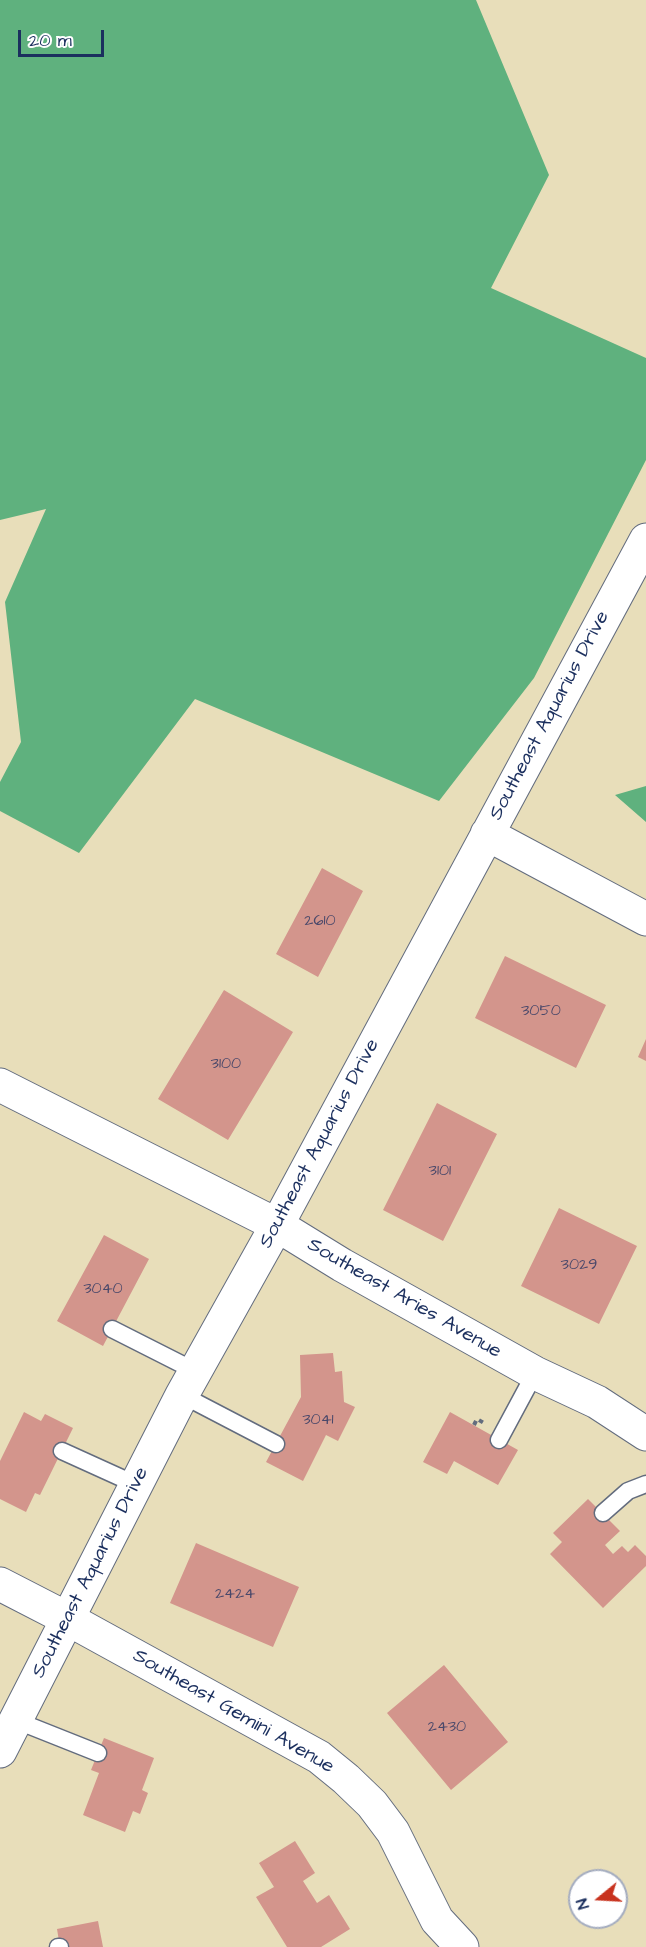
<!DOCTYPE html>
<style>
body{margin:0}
#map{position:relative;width:646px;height:1947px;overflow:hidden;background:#e8deba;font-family:"Architects Daughter",sans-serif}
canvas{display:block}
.north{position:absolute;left:568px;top:1869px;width:60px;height:60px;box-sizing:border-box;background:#fff;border:2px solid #a4acbf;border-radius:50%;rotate:252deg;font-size:16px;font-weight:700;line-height:24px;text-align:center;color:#1b2f5e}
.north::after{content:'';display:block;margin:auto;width:21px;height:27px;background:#c8321e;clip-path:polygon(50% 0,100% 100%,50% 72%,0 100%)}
.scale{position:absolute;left:18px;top:30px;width:86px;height:27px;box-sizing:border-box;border:3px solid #1b2f5e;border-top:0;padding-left:8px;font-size:18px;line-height:21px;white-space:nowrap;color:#1b2f5e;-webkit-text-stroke:4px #fff;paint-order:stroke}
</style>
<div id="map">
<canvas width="646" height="1947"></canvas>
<div class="north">N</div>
<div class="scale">20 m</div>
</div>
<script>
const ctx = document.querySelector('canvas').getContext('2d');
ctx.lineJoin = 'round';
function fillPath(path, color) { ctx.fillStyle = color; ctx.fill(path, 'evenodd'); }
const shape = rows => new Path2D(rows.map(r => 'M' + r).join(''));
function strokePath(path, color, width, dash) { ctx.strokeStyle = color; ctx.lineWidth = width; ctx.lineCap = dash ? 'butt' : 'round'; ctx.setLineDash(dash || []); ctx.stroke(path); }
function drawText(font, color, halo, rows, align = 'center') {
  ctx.font = font + ' "Architects Daughter",sans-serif'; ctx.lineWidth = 6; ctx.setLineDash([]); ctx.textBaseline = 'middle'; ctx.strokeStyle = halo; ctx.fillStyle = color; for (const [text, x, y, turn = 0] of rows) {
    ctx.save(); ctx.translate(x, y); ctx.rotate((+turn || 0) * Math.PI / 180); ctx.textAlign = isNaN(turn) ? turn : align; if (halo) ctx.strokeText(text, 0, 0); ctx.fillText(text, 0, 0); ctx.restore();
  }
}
fillPath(shape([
 [0,0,476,0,549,175,491,288,646,358,646,460,534,678,439,801,195,699,79,853,0,811,0,782,21,742,5,602,46,509,0,520],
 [646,786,646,822,615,795]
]), '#5fb17e');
fillPath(shape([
 [322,868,363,891,318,977,276,954],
 [505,956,606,1005,576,1068,475,1018],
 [224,990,293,1032,228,1140,158,1099],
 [646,1039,646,1061,638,1057],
 [437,1103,497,1134,443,1241,383,1210],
 [559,1208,637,1246,599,1324,521,1286],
 [104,1235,149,1259,103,1346,57,1321],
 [333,1353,335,1372,342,1371,344,1402,355,1407,338,1441,326,1435,303,1481,266,1462,301,1397,300,1355],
 [24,1412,41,1421,45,1414,73,1428,40,1495,35,1493,26,1512,0,1499,0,1461],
 [450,1412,518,1450,498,1485,454,1461,447,1474,423,1462],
 [588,1499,620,1531,605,1545,613,1554,622,1546,628,1552,635,1545,646,1556,646,1566,603,1608,550,1554,562,1542,553,1533],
 [196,1543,299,1587,273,1647,170,1603],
 [444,1665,508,1742,451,1790,387,1713],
 [104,1738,154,1758,142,1790,148,1793,140,1814,133,1811,125,1832,83,1815,99,1773,91,1770],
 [295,1841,315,1873,303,1881,317,1903,329,1895,350,1929,321,1947,287,1947,256,1897,274,1887,259,1863],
 [98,1921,103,1947,60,1947,57,1929]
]), '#d3958c');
const lane = shape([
 [112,1329,195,1371],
 [182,1395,276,1444],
 [499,1440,535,1373],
 [62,1451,137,1485],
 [603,1513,628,1491,646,1484],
 [15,1720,98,1753],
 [58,1947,60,1947]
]);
const street = shape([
 [487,834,646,919],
 [0,1085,277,1225,342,1265,535,1373,597,1402,646,1434],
 [0,1584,68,1619,319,1757,346,1779,372,1804,393,1832,437,1920,462,1947],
 [0,1751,182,1395,277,1225,646,540]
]);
strokePath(lane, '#636c7e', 19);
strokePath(street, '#636c7e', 35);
strokePath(shape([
 [474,1425,477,1419,484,1423]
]), '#636c7e', 4, [4.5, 4.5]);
strokePath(lane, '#fff', 16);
strokePath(street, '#fff', 33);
drawText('16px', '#49486a', null, [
 ["2610",320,922],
 ["3050",541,1012],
 ["3100",226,1065],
 ["3101",440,1172],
 ["3029",579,1266],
 ["3040",103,1290],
 ["3041",318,1421],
 ["2424",235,1595],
 ["2430",447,1728]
]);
drawText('20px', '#1b2f5e', '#fff', [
 ["Southeast Aquarius Drive",550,716,-62],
 ["Southeast Aquarius Drive",320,1144,-62],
 ["Southeast Aries Avenue",404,1299,30],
 ["Southeast Aquarius Drive",91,1573,-63],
 ["Southeast Gemini Avenue",233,1712,30]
]);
</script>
